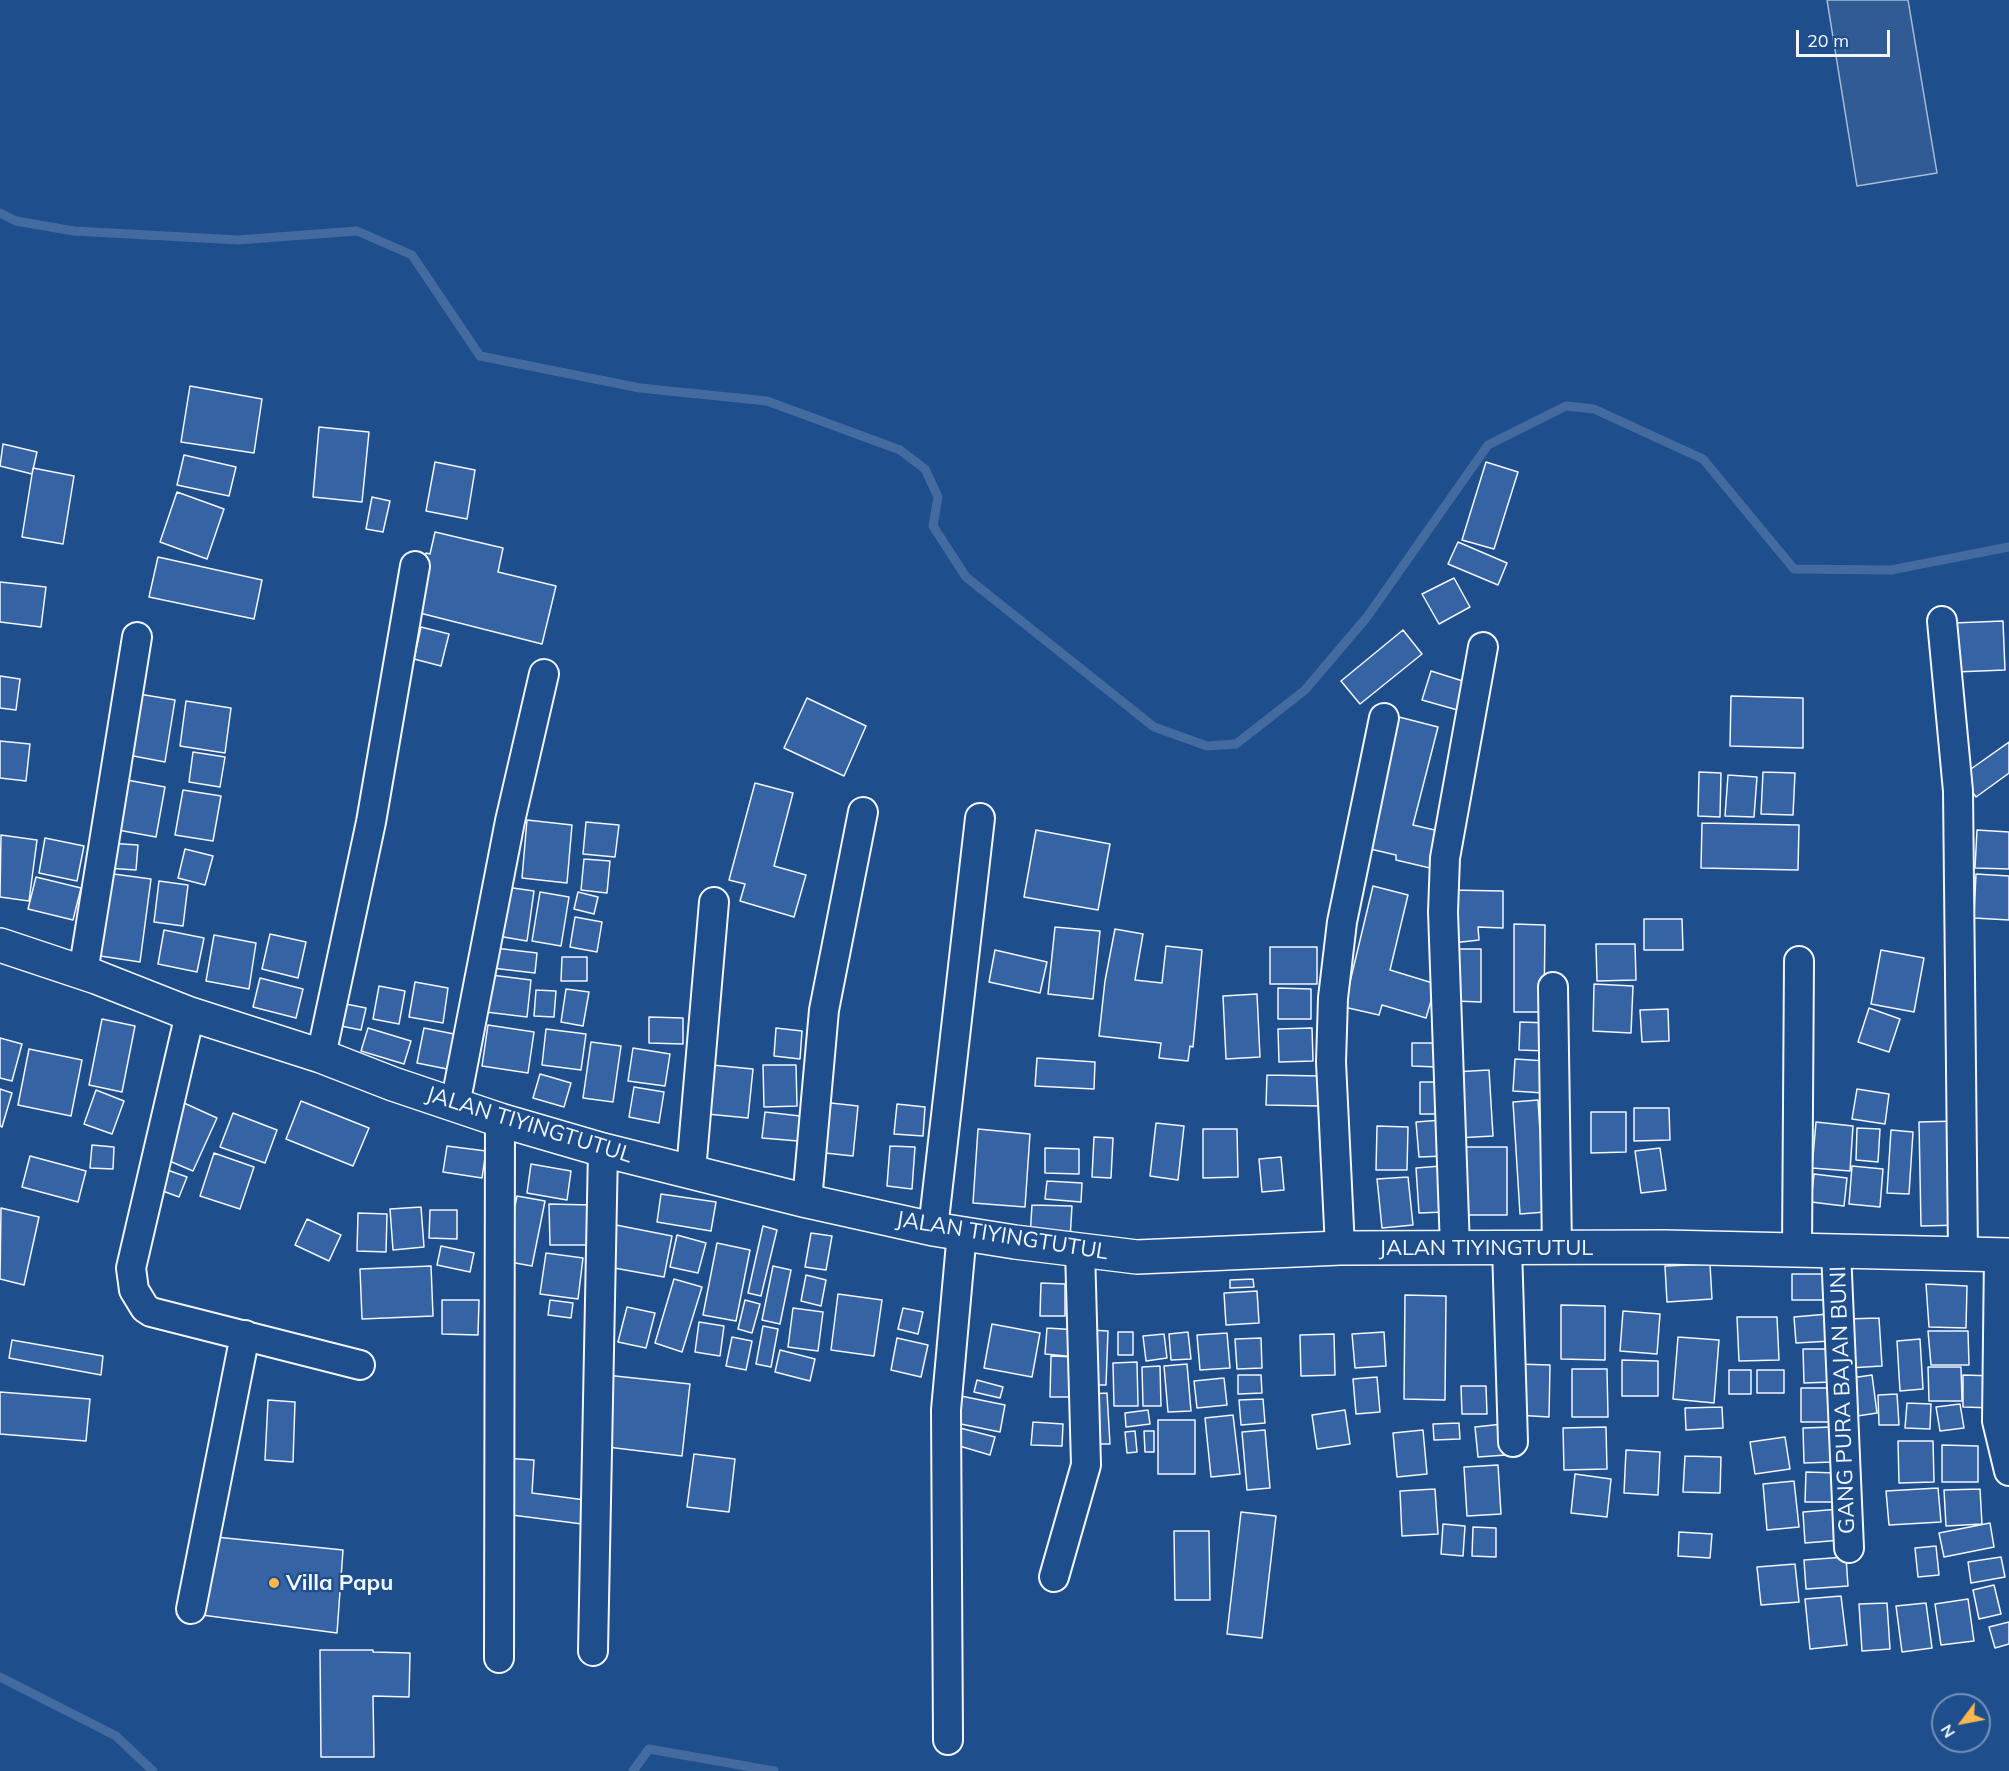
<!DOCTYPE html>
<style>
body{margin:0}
#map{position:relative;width:2009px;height:1771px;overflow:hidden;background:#1f4e8c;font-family:Mulish,sans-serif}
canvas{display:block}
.north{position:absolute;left:1931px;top:1693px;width:60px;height:60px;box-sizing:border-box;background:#1f4e8c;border:2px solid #7391ba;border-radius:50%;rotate:238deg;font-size:16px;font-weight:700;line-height:24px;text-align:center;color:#f2f6ff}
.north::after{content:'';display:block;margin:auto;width:21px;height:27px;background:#ffb74d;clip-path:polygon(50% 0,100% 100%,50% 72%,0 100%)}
.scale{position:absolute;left:1796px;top:30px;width:94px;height:27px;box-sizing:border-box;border:3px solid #f2f6ff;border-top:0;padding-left:8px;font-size:18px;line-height:21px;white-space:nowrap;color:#f2f6ff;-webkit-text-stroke:4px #1f4e8c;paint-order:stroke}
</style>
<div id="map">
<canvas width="2009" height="1771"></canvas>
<div class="north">N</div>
<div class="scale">20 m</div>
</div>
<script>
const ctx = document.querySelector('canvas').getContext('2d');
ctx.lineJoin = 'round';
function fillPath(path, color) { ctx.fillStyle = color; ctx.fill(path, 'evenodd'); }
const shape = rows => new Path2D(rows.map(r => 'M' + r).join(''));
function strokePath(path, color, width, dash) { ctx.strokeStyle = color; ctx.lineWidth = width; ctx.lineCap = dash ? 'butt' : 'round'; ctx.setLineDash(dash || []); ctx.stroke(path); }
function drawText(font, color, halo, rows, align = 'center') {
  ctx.font = font + ' Mulish,sans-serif'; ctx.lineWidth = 4.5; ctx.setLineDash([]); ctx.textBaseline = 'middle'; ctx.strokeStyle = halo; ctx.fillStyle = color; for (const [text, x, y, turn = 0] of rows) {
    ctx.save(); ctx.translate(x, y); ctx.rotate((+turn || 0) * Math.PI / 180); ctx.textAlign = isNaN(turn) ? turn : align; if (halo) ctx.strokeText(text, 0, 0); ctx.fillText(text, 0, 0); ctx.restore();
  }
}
const green = shape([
 [1827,0,1908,0,1937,173,1857,186,1827,0]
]);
fillPath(green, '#305b95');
strokePath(green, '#a8bbd7', 1.5);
strokePath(shape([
 [0,213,16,221,74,231,238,240,357,231,412,255,480,356,640,388,767,401,900,450,925,469,938,497,933,526,966,577,1154,727,1207,746,1236,744,1305,690,1367,617,1488,445,1566,406,1594,409,1703,459,1794,569,1891,570,2009,547],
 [0,1677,116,1736,153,1771],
 [633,1771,649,1749,774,1771]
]), '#446ba0', 9);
const building = shape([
 [190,386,262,399,254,453,181,442,190,386],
 [319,427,369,432,362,502,313,497,319,427],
 [3,444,37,452,32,474,0,466,3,444],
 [184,455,236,467,229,496,177,485,184,455],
 [435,462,475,470,467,519,426,511,435,462],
 [1486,462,1518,472,1494,549,1462,540,1486,462],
 [33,468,74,476,63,544,22,537,33,468],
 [177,492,224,509,207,559,160,542,177,492],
 [372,497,390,501,383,532,366,529,372,497],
 [435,532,503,548,498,572,556,586,542,644,412,611,426,553,430,554,435,532],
 [1458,542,1507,563,1498,585,1448,564,1458,542],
 [158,557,262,580,254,619,149,597,158,557],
 [1454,578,1470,607,1439,624,1422,594,1454,578],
 [0,582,46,587,41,627,0,622,0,582],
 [2003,621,2005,670,1955,672,1953,623,2003,621],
 [421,627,449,634,441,666,414,659,421,627],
 [1403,630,1422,654,1360,704,1341,681,1403,630],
 [1431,671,1469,683,1461,711,1422,700,1431,671],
 [0,676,20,679,16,710,0,708,0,676],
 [133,693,175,700,165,762,123,754,133,693],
 [1731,696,1803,698,1803,748,1730,746,1731,696],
 [807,698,866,726,844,776,784,748,807,698],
 [186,701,231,708,225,753,180,746,186,701],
 [1399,717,1438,727,1413,825,1439,831,1430,868,1396,860,1396,855,1366,848,1399,717],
 [0,741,30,744,26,781,0,778,0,741],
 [2009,742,2009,773,1976,797,1961,776,2009,742],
 [193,752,225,757,220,787,189,782,193,752],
 [1699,772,1721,773,1720,817,1698,816,1699,772],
 [1763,772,1795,773,1793,815,1761,814,1763,772],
 [1728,775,1757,777,1754,817,1725,816,1728,775],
 [127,780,165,787,156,837,118,830,127,780],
 [755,783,793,793,774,866,806,875,794,917,740,901,745,884,729,880,755,783],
 [183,790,221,796,213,841,175,835,183,790],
 [527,820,572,825,567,883,522,878,527,820],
 [586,822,619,825,615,857,583,854,586,822],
 [1702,823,1799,825,1798,870,1701,868,1702,823],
 [1036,830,1110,844,1098,910,1024,897,1036,830],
 [1977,830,2009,832,2009,869,1975,868,1977,830],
 [1,835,37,840,29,901,0,897,1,835],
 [45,838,84,846,77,881,39,873,45,838],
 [108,843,138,845,136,870,106,868,108,843],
 [185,849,213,856,205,885,178,878,185,849],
 [584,859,610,861,607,893,581,890,584,859],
 [106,873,151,879,140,962,94,955,106,873],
 [1976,874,2009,876,2009,920,1974,918,1976,874],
 [36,877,81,888,73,920,28,909,36,877],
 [159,881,188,885,183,926,154,922,159,881],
 [499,886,534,891,527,941,492,935,499,886],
 [1373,886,1408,895,1390,970,1436,984,1426,1018,1382,1005,1379,1015,1344,1007,1373,886],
 [1450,890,1503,891,1503,928,1478,927,1479,940,1453,943,1450,890],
 [540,892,569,897,561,946,532,941,540,892],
 [578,892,598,897,594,914,574,909,578,892],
 [575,917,602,922,597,952,570,947,575,917],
 [1644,919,1682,919,1683,950,1644,950,1644,919],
 [1514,924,1545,925,1544,1012,1514,1012,1514,924],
 [1055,927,1100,931,1093,999,1048,994,1055,927],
 [1115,929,1143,934,1135,980,1162,983,1166,946,1202,950,1193,1047,1190,1046,1188,1061,1159,1058,1161,1043,1099,1036,1105,981,1115,929],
 [164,930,204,938,197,972,158,964,164,930],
 [270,934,306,942,298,978,262,969,270,934],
 [214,935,256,943,249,989,206,981,214,935],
 [1596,944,1635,944,1636,980,1597,981,1596,944],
 [1270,947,1317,947,1317,984,1270,984,1270,947],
 [495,948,537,953,535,973,492,968,495,948],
 [1454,949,1481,949,1481,1002,1454,1001,1454,949],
 [995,950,1047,962,1040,993,989,982,995,950],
 [1881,950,1924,958,1914,1012,1871,1004,1881,950],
 [562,957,587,957,587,981,561,981,562,957],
 [491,975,531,980,527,1017,486,1012,491,975],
 [260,978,303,989,296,1018,253,1007,260,978],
 [415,982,448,988,443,1023,409,1017,415,982],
 [1594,984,1633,986,1631,1033,1593,1031,1594,984],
 [379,986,405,991,399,1024,373,1019,379,986],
 [1278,988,1311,989,1311,1019,1278,1019,1278,988],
 [566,989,589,992,583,1026,561,1022,566,989],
 [536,990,556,991,554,1017,534,1016,536,990],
 [1257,994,1260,1057,1226,1059,1223,996,1257,994],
 [341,1003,366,1008,361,1030,336,1025,341,1003],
 [1869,1008,1900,1019,1889,1052,1858,1042,1869,1008],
 [1668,1009,1669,1041,1642,1042,1640,1010,1668,1009],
 [649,1017,683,1018,683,1044,649,1043,649,1017],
 [102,1019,135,1026,122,1092,89,1085,102,1019],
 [1520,1022,1549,1023,1548,1051,1519,1050,1520,1022],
 [488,1025,534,1032,528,1073,482,1066,488,1025],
 [368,1028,411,1041,404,1064,361,1051,368,1028],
 [424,1028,454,1034,447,1069,417,1063,424,1028],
 [776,1028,802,1031,800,1059,774,1056,776,1028],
 [1312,1028,1313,1061,1279,1062,1278,1029,1312,1028],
 [546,1029,586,1034,581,1070,542,1065,546,1029],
 [0,1038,22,1044,12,1081,0,1078,0,1038],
 [591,1042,621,1046,613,1102,583,1098,591,1042],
 [1412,1043,1437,1043,1437,1067,1412,1066,1412,1043],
 [633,1048,670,1054,665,1086,628,1081,633,1048],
 [29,1049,82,1060,71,1116,18,1105,29,1049],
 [1037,1058,1095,1062,1094,1089,1035,1086,1037,1058],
 [1515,1059,1546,1061,1544,1093,1513,1091,1515,1059],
 [702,1064,753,1069,748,1118,697,1113,702,1064],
 [763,1065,796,1065,797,1106,764,1107,763,1065],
 [1489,1070,1493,1136,1457,1138,1454,1072,1489,1070],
 [540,1074,571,1083,564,1107,533,1098,540,1074],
 [1267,1075,1321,1076,1320,1106,1266,1105,1267,1075],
 [1420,1082,1440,1082,1440,1114,1420,1114,1420,1082],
 [634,1087,664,1092,659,1123,629,1117,634,1087],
 [0,1089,12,1093,2,1127,0,1126,0,1089],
 [1857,1089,1889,1094,1885,1124,1852,1119,1857,1089],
 [96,1090,124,1101,112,1134,84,1124,96,1090],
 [1538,1100,1545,1212,1520,1214,1513,1102,1538,1100],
 [301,1101,369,1128,353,1166,286,1139,301,1101],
 [822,1102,858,1106,853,1156,816,1152,822,1102],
 [184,1103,217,1118,193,1171,160,1157,184,1103],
 [897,1104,925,1107,923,1136,894,1134,897,1104],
 [1634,1108,1669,1108,1670,1140,1634,1141,1634,1108],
 [765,1112,800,1116,798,1141,762,1138,765,1112],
 [1591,1112,1626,1112,1626,1152,1591,1153,1591,1112],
 [233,1113,277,1130,265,1163,220,1147,233,1113],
 [1442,1120,1445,1156,1419,1157,1416,1122,1442,1120],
 [1958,1121,1961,1225,1921,1226,1919,1122,1958,1121],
 [1816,1122,1853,1126,1850,1171,1812,1168,1816,1122],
 [1156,1123,1184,1126,1178,1180,1150,1176,1156,1123],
 [1377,1126,1408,1127,1407,1170,1376,1170,1377,1126],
 [1857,1128,1880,1129,1878,1162,1856,1160,1857,1128],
 [978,1129,1030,1134,1025,1207,973,1203,978,1129],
 [1203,1129,1237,1129,1238,1177,1203,1178,1203,1129],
 [1891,1130,1913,1132,1909,1194,1887,1193,1891,1130],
 [1094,1137,1113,1138,1111,1178,1092,1177,1094,1137],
 [92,1145,114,1147,113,1169,90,1168,92,1145],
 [447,1146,486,1151,482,1178,443,1172,447,1146],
 [890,1146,915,1147,912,1189,887,1186,890,1146],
 [1457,1147,1507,1147,1507,1215,1457,1215,1457,1147],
 [1045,1148,1079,1149,1079,1174,1045,1173,1045,1148],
 [1660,1148,1666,1190,1641,1193,1635,1151,1660,1148],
 [214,1153,254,1167,240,1209,200,1196,214,1153],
 [30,1156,86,1171,78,1202,22,1187,30,1156],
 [1281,1157,1284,1190,1262,1192,1259,1159,1281,1157],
 [531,1164,571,1171,567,1200,527,1193,531,1164],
 [1441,1166,1445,1212,1419,1213,1416,1168,1441,1166],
 [1852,1166,1883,1169,1880,1207,1849,1204,1852,1166],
 [159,1167,187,1177,179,1197,152,1187,159,1167],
 [1814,1174,1847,1178,1844,1206,1811,1202,1814,1174],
 [1408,1177,1413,1225,1382,1228,1377,1179,1408,1177],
 [1047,1181,1082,1183,1081,1202,1045,1199,1047,1181],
 [661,1194,716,1202,711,1231,657,1222,661,1194],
 [517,1196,545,1201,532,1266,504,1261,517,1196],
 [549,1204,591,1205,591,1245,550,1245,549,1204],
 [1032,1205,1072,1206,1070,1239,1030,1237,1032,1205],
 [421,1207,424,1247,393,1250,390,1209,421,1207],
 [1,1208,39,1217,24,1285,0,1279,1,1208],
 [430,1210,457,1210,457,1239,429,1238,430,1210],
 [358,1213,387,1214,386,1252,357,1251,358,1213],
 [307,1219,341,1235,329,1261,295,1245,307,1219],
 [611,1224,672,1236,664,1277,603,1266,611,1224],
 [763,1226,777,1230,761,1296,748,1293,763,1226],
 [811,1233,832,1236,826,1270,805,1267,811,1233],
 [677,1235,706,1243,698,1273,670,1267,677,1235],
 [717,1243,750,1250,736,1321,703,1315,717,1243],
 [441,1246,474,1253,470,1272,437,1265,441,1246],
 [546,1253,583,1258,578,1299,540,1294,546,1253],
 [1710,1264,1712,1299,1667,1302,1665,1266,1710,1264],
 [431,1266,433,1316,362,1319,360,1269,431,1266],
 [773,1266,791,1270,780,1324,762,1320,773,1266],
 [1792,1274,1826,1274,1826,1300,1792,1300,1792,1274],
 [806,1275,826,1280,821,1306,801,1301,806,1275],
 [674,1279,702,1287,682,1352,655,1343,674,1279],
 [1253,1279,1254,1287,1230,1288,1230,1280,1253,1279],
 [1041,1283,1065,1284,1065,1316,1040,1316,1041,1283],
 [1926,1284,1967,1286,1966,1328,1929,1327,1926,1284],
 [1257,1291,1259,1323,1226,1325,1224,1293,1257,1291],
 [838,1294,882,1300,874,1356,831,1350,838,1294],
 [1405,1295,1446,1296,1445,1400,1404,1399,1405,1295],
 [442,1300,479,1300,478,1335,442,1334,442,1300],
 [550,1300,573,1303,571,1318,548,1315,550,1300],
 [745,1300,760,1304,752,1333,738,1329,745,1300],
 [1561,1305,1605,1306,1605,1360,1561,1359,1561,1305],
 [627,1307,655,1313,646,1348,618,1342,627,1307],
 [793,1308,823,1312,818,1351,788,1347,793,1308],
 [903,1308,923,1312,918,1334,898,1329,903,1308],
 [1623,1311,1660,1314,1657,1354,1620,1351,1623,1311],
 [1828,1314,1831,1341,1796,1343,1794,1317,1828,1314],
 [1737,1317,1777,1317,1779,1360,1739,1361,1737,1317],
 [1879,1318,1882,1366,1849,1368,1846,1319,1879,1318],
 [699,1322,724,1326,720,1356,695,1352,699,1322],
 [992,1324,1040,1333,1032,1377,984,1368,992,1324],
 [763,1326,778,1329,771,1367,756,1364,763,1326],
 [1047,1328,1078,1330,1076,1357,1045,1354,1047,1328],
 [1090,1330,1108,1331,1106,1385,1087,1385,1090,1330],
 [1928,1331,1968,1331,1969,1365,1931,1365,1928,1331],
 [1118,1332,1133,1332,1133,1355,1118,1355,1118,1332],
 [1188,1332,1191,1359,1171,1360,1169,1334,1188,1332],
 [1384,1332,1386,1366,1355,1368,1352,1334,1384,1332],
 [1227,1333,1230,1368,1200,1370,1197,1335,1227,1333],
 [1164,1334,1167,1358,1146,1361,1143,1336,1164,1334],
 [1334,1334,1335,1375,1301,1376,1300,1335,1334,1334],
 [732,1337,752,1341,746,1370,726,1366,732,1337],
 [1678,1337,1719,1340,1714,1403,1673,1399,1678,1337],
 [897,1338,928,1345,921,1377,891,1370,897,1338],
 [1261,1338,1262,1368,1237,1369,1235,1339,1261,1338],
 [1920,1339,1923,1389,1900,1391,1897,1341,1920,1339],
 [12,1340,103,1356,101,1375,9,1358,12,1340],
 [1803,1349,1831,1349,1832,1382,1804,1383,1803,1349],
 [780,1350,815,1359,810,1381,775,1372,780,1350],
 [1051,1356,1076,1357,1075,1397,1050,1397,1051,1356],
 [1622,1360,1658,1361,1658,1396,1622,1396,1622,1360],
 [1137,1362,1138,1406,1114,1406,1113,1363,1137,1362],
 [1187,1364,1191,1411,1168,1412,1164,1366,1187,1364],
 [1517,1364,1550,1365,1549,1417,1516,1415,1517,1364],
 [1160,1366,1161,1406,1143,1406,1142,1367,1160,1366],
 [1928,1367,1961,1367,1962,1401,1929,1401,1928,1367],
 [1572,1369,1607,1369,1608,1417,1572,1417,1572,1369],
 [1729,1370,1751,1370,1751,1394,1729,1394,1729,1370],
 [1757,1370,1784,1370,1784,1393,1757,1393,1757,1370],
 [606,1375,690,1384,682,1456,599,1446,606,1375],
 [1238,1375,1261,1375,1262,1393,1238,1394,1238,1375],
 [1872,1375,1877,1413,1851,1417,1844,1379,1872,1375],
 [1963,1375,1995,1376,1995,1408,1963,1407,1963,1375],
 [1377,1377,1380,1412,1356,1414,1353,1379,1377,1377],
 [1224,1378,1227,1405,1197,1408,1194,1381,1224,1378],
 [977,1380,1003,1387,1000,1398,974,1392,977,1380],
 [1461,1386,1486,1386,1487,1414,1462,1414,1461,1386],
 [1801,1388,1835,1388,1835,1422,1801,1422,1801,1388],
 [0,1392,90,1399,86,1441,0,1434,0,1392],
 [1107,1393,1110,1444,1092,1444,1089,1394,1107,1393],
 [1897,1394,1899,1425,1879,1425,1878,1395,1897,1394],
 [961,1396,1005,1405,1000,1432,956,1423,961,1396],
 [1263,1399,1265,1423,1241,1425,1239,1400,1263,1399],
 [268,1400,295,1402,293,1462,265,1460,268,1400],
 [1907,1403,1931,1404,1930,1429,1905,1428,1907,1403],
 [1960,1404,1964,1428,1940,1431,1936,1407,1960,1404],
 [1722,1407,1723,1428,1686,1430,1685,1408,1722,1407],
 [1148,1410,1150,1424,1126,1427,1125,1413,1148,1410],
 [1345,1410,1350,1444,1317,1449,1312,1415,1345,1410],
 [1233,1415,1240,1474,1211,1477,1205,1418,1233,1415],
 [1158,1420,1195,1420,1195,1474,1158,1474,1158,1420],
 [1033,1422,1063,1424,1062,1446,1031,1445,1033,1422],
 [1459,1423,1460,1439,1434,1440,1433,1424,1459,1423],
 [1503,1424,1506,1455,1478,1457,1475,1427,1503,1424],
 [1606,1427,1607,1469,1564,1470,1563,1428,1606,1427],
 [1832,1427,1833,1462,1804,1463,1803,1428,1832,1427],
 [960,1428,995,1437,990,1455,956,1445,960,1428],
 [1265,1430,1270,1488,1247,1490,1242,1432,1265,1430],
 [1423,1430,1427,1474,1397,1477,1393,1433,1423,1430],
 [1135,1431,1137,1452,1127,1453,1125,1432,1135,1431],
 [1144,1431,1154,1431,1154,1452,1145,1452,1144,1431],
 [1785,1437,1790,1469,1755,1474,1750,1442,1785,1437],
 [1898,1441,1933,1441,1934,1482,1899,1483,1898,1441],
 [1942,1445,1978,1446,1978,1482,1942,1482,1942,1445],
 [1626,1450,1660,1452,1658,1495,1624,1493,1626,1450],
 [694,1454,735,1459,729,1512,687,1507,694,1454],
 [1685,1456,1721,1457,1720,1493,1683,1492,1685,1456],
 [504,1458,534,1460,532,1493,593,1501,590,1525,504,1514,504,1458],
 [1498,1465,1501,1514,1467,1516,1464,1467,1498,1465],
 [1806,1472,1837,1473,1837,1502,1805,1502,1806,1472],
 [1575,1474,1611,1479,1607,1517,1571,1513,1575,1474],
 [1794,1481,1799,1527,1767,1530,1763,1484,1794,1481],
 [1938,1488,1941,1522,1889,1525,1886,1491,1938,1488],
 [1435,1489,1438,1534,1402,1536,1400,1491,1435,1489],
 [1980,1489,1982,1524,1946,1526,1944,1490,1980,1489],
 [1840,1509,1842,1540,1805,1543,1803,1512,1840,1509],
 [1241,1512,1276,1516,1262,1638,1227,1634,1241,1512],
 [1990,1523,1994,1547,1944,1557,1939,1533,1990,1523],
 [1443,1524,1465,1526,1463,1556,1441,1554,1443,1524],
 [1473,1527,1496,1528,1496,1557,1472,1556,1473,1527],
 [1174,1531,1209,1531,1210,1600,1175,1600,1174,1531],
 [1679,1532,1712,1534,1710,1558,1678,1556,1679,1532],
 [216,1537,343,1550,337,1633,202,1615,216,1537],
 [1936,1546,1939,1575,1918,1577,1915,1548,1936,1546],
 [1846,1557,1848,1586,1806,1589,1804,1560,1846,1557],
 [2001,1557,2005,1577,1971,1583,1968,1562,2001,1557],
 [1795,1564,1799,1602,1761,1605,1757,1567,1795,1564],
 [1994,1585,2001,1614,1979,1619,1973,1590,1994,1585],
 [1841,1596,1847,1645,1810,1649,1805,1599,1841,1596],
 [1968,1599,1974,1641,1941,1645,1935,1604,1968,1599],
 [1887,1603,1890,1649,1862,1651,1859,1604,1887,1603],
 [1926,1603,1932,1648,1902,1652,1896,1606,1926,1603],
 [2009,1622,2009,1644,1995,1648,1989,1627,2009,1622],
 [320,1650,373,1650,373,1652,410,1653,409,1697,373,1696,374,1757,321,1757,320,1650]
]);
fillPath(building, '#3563a3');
strokePath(building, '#f2f6ff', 1.5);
const street = shape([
 [1942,621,1958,791,1963,1254],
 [83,973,137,637],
 [1553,987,1557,1248],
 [190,1014,131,1268,134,1290,145,1308,151,1312,360,1365],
 [321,1056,371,822,415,566],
 [455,1105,510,821,544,674],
 [691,1171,714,902],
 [807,1201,824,1010,863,812],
 [933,1229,980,818],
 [1340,1248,1331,1062,1333,998,1342,922,1384,718],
 [1455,1248,1443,912,1445,858,1483,647],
 [1507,1248,1513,1442],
 [1797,1250,1799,961],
 [1836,1251,1849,1548],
 [1999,1255,1997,1421,2009,1471],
 [1054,1577,1086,1465,1080,1250],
 [191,1609,245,1335],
 [593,1651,603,1150],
 [499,1658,500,1120],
 [948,1740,946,1410,962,1232]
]);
const secondary = shape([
 [0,945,96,977,190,1014,321,1056,393,1084,500,1120,603,1150,807,1201,933,1229,1015,1242,1137,1257,1340,1248,1665,1247,2009,1255]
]);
strokePath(street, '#f2f6ff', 32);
strokePath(secondary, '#f2f6ff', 36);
strokePath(street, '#1f4e8c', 28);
strokePath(secondary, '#1f4e8c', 33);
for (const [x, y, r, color] of [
 [274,1583,6,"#ffb74d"]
]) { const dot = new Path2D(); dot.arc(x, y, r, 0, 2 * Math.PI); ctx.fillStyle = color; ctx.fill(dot); strokePath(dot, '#1f4e8c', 2); }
drawText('22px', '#f2f6ff', '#1f4e8c', [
 ["JALAN TIYINGTUTUL",529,1125,17],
 ["JALAN TIYINGTUTUL",1002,1236,9],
 ["JALAN TIYINGTUTUL",1486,1248],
 ["GANG PURA BAJAN BUNI",1843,1400,-92]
]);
drawText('bold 22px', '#f2f6ff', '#1f4e8c', [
 ["Villa Papu",286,1583]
], 'left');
</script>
